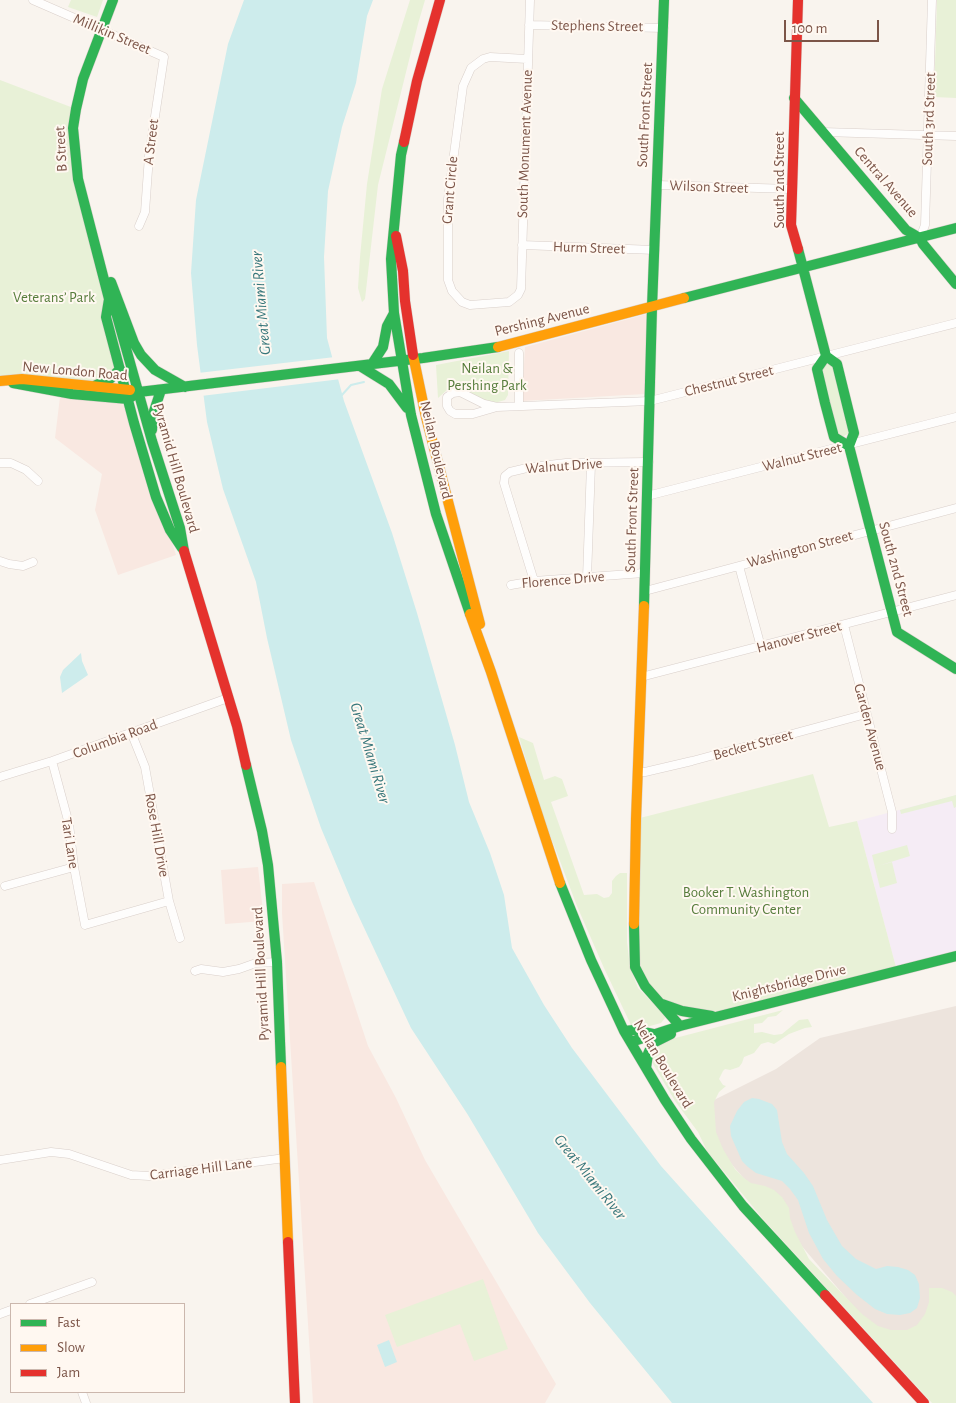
<!DOCTYPE html>
<meta charset="utf-8">
<style>
body{margin:0}
#map{position:relative;width:956px;height:1403px;overflow:hidden;background:#f9f4ee;font-family:"Alegreya Sans",sans-serif}
canvas{display:block}
.legend{position:absolute;left:10px;top:1303px;width:175px;height:90px;box-sizing:border-box;background:#fff8f1;border:1px solid #cbb7ad;margin:0;padding:6px 9px;list-style:none;font-size:15px;color:#7c5548}
.legend li{display:flex;align-items:center;gap:10px;height:25px}
.legend b{width:25px;border:1px solid #cbb7ad}
.scale{position:absolute;left:784px;top:20px;width:95px;height:22px;box-sizing:border-box;border:2px solid #7c5548;border-top:0;padding-left:6px;font-size:15px;line-height:18px;white-space:nowrap;color:#7c5548;-webkit-text-stroke:4px #fff8f1;paint-order:stroke}
</style>
<div id="map">
<canvas width="956" height="1403"></canvas>
<ul class="legend">
<li><b style="height:6px;background:#30b455"></b>Fast</li>
<li><b style="height:6px;background:#ff9f0a"></b>Slow</li>
<li><b style="height:6px;background:#e5322d"></b>Jam</li>
</ul>
<div class="scale">100 m</div>
</div>
<script>
const ctx = document.querySelector('canvas').getContext('2d');
ctx.lineJoin = 'round';
function fillPath(path, color) { ctx.fillStyle = color; ctx.fill(path, 'evenodd'); }
const shape = rows => new Path2D(rows.map(r => 'M' + r).join(''));
function strokePath(path, color, width, dash) { ctx.strokeStyle = color; ctx.lineWidth = width; ctx.lineCap = dash ? 'butt' : 'round'; ctx.setLineDash(dash || []); ctx.stroke(path); }
function drawText(font, color, halo, rows, align = 'center') {
  ctx.font = font + ' "Alegreya Sans",sans-serif'; ctx.lineWidth = 4; ctx.setLineDash([]); ctx.textBaseline = 'middle'; ctx.strokeStyle = halo; ctx.fillStyle = color; for (const [text, x, y, turn = 0] of rows) {
    ctx.save(); ctx.translate(x, y); ctx.rotate((+turn || 0) * Math.PI / 180); ctx.textAlign = isNaN(turn) ? turn : align; if (halo) ctx.strokeText(text, 0, 0); ctx.fillText(text, 0, 0); ctx.restore();
  }
}
fillPath(shape([
 [647,314,645,394,522,401,525,347],
 [60,397,120,402,124,406,140,441,176,555,118,575,95,510,102,474,55,438],
 [258,867,264,921,225,924,221,870],
 [314,882,368,1046,396,1098,425,1160,556,1384,545,1403,313,1403,282,913,282,884]
]), '#f9e8e1');
fillPath(shape([
 [956,1006,956,1327,889,1348,710,1139,694,1110,776,1069,820,1038]
]), '#ede4dd');
fillPath(shape([
 [956,795,956,956,897,971,857,821]
]), '#f5ecf5');
fillPath(shape([
 [71,0,103,0,97,17,68,7],
 [410,0,425,0,418,24,378,185,365,299,362,302,358,288,360,257,367,184,382,89],
 [937,0,956,0,956,98,934,97],
 [0,80,76,109,73,128,107,308,120,369,103,383,0,381],
 [509,351,508,395,505,400,498,402,487,402,455,388,447,390,438,398,436,365],
 [828,364,833,366,849,433,844,436,837,435,821,367],
 [519,737,533,743,544,780,555,776,562,779,568,796,551,802,584,895,597,894,604,898,609,897,612,893,612,881,616,876,620,873,627,873,627,942,630,967,638,988,664,1014,665,1018,661,1023,639,1029,631,1025,604,968,577,906,544,819],
 [813,774,829,827,857,821,897,971,718,1016,662,1004,635,967,636,819],
 [956,795,956,807,954,808,952,801,901,814,900,810],
 [907,845,910,856,878,866,892,862,897,883,880,888,872,855],
 [783,1010,776,1016,768,1017,762,1023,754,1024,754,1033,762,1032,774,1035,782,1034,799,1020,808,1019,812,1027,805,1028,789,1034,774,1044,768,1042,761,1044,754,1053,744,1057,742,1063,739,1067,730,1070,725,1069,723,1071,719,1079,723,1085,726,1086,719,1092,714,1102,716,1132,723,1149,735,1169,744,1178,751,1183,765,1186,774,1190,782,1197,789,1208,790,1218,795,1232,809,1259,862,1314,878,1326,891,1330,907,1330,917,1325,925,1314,929,1302,929,1288,942,1288,952,1292,956,1296,956,1403,932,1403,763,1219,707,1151,698,1132,675,1101,653,1064,650,1057,660,1042],
 [483,1279,508,1349,474,1361,460,1324,397,1347,385,1315]
]), '#e8f1d7');
fillPath(shape([
 [244,0,373,0,367,16,356,83,342,127,328,191,324,257,327,338,344,401,392,533,417,613,455,745,469,802,490,853,504,895,512,948,544,1005,572,1048,661,1166,873,1403,672,1403,590,1303,538,1233,468,1115,411,1028,352,902,321,828,291,740,267,638,256,582,223,489,207,422,197,345,191,273,196,200,228,44],
 [81,653,82,661,88,675,62,693,60,677,63,670],
 [752,1098,759,1099,772,1104,777,1110,782,1142,787,1154,804,1173,813,1186,827,1220,842,1246,856,1259,876,1269,887,1266,898,1267,908,1270,915,1275,919,1284,920,1298,917,1308,910,1313,900,1315,887,1314,875,1309,857,1295,837,1276,823,1259,809,1233,798,1200,790,1189,782,1181,756,1173,748,1167,742,1161,731,1136,730,1126,737,1111,744,1102],
 [389,1340,397,1362,385,1367,377,1345]
]), '#cdecec');
fillPath(shape([
 [335,357,341,379,201,396,198,373]
]), '#f9f4ee');
strokePath(shape([
 [341,396,351,385,364,382]
]), '#cdecec', 2);
const street = shape([
 [33,0,164,57,149,156,145,212,139,226],
 [529,25,664,28],
 [527,59,490,57,483,59,471,68,463,86,448,199,448,280,452,291,462,302,470,305,509,302,518,295,521,289,530,0],
 [823,132,956,136],
 [657,185,792,189],
 [920,238,925,225,932,0],
 [522,245,655,250],
 [519,405,519,353],
 [497,407,473,414,455,414,450,411,447,406,447,397,453,393,460,392,484,404,497,407,650,401,956,323],
 [0,463,11,463,26,470,38,481],
 [647,496,956,417],
 [0,561,9,564,23,566,33,562],
 [739,566,761,647],
 [587,578,591,464],
 [534,581,504,483,505,476,510,472,531,467,566,463,649,462],
 [511,585,534,581,644,573],
 [645,591,956,508],
 [844,625,892,812,892,829],
 [641,677,956,595],
 [131,732,145,767,169,901,180,938],
 [52,761,69,824,74,867,85,925,169,901],
 [638,772,645,772,692,761,866,714],
 [0,777,52,761,228,698],
 [5,886,74,867],
 [195,971,201,969,223,972,239,969,256,963,277,962],
 [0,1160,51,1152,69,1154,131,1175,149,1176,285,1158],
 [30,1304,92,1282],
 [0,1314,11,1310],
 [82,1392,86,1403]
]);
const fast = shape([
 [113,0,83,79,76,109,73,128,78,179,109,299,115,309,152,441,180,528,184,551],
 [794,98,906,230,920,238,923,244,956,284],
 [404,142,401,155,391,259,394,313,411,415,436,514,470,614],
 [798,249,826,356,837,364,854,433,849,446,897,632,956,669],
 [111,282,134,343,141,355,155,370,185,387],
 [684,298,956,228],
 [109,299,106,317,134,423,156,497,170,530,182,548],
 [826,356,817,369,825,403,834,437,849,446],
 [372,364,383,347,387,326,394,313],
 [360,366,389,384,407,408],
 [13,383,72,394,128,399],
 [96,385,110,379,120,369],
 [128,399,139,392,423,358,498,347],
 [152,430,154,411,161,390],
 [644,606,652,307,664,0],
 [246,765,262,831,268,865,277,962,281,1067],
 [560,883,591,960,624,1031,665,1100,691,1139,743,1206,825,1295],
 [634,924,635,967,645,986,680,1026],
 [662,1004,682,1011,712,1016],
 [624,1031,634,1030,653,1034],
 [631,1042,680,1026,956,956],
 [646,1068,648,1054,651,1047,655,1042,671,1034]
]);
const slow = shape([
 [498,347,684,298],
 [413,355,426,417,480,624],
 [0,381,22,379,130,390],
 [470,614,491,672,560,883],
 [634,924,636,819,644,606],
 [281,1067,288,1242]
]);
const jam = shape([
 [404,142,417,81,440,0],
 [396,236,403,271,405,301,413,355],
 [798,249,791,225,798,0],
 [184,551,237,726,246,765],
 [288,1242,295,1403],
 [825,1295,924,1403]
]);
strokePath(street, '#d9cfca', 9);
strokePath(fast, '#dad0cb', 11);
strokePath(slow, '#dad0cb', 11);
strokePath(jam, '#dad0cb', 11);
strokePath(street, '#fefdfc', 8);
strokePath(fast, '#30b455', 10);
strokePath(slow, '#ff9f0a', 10);
strokePath(jam, '#e5322d', 10);
drawText('15px', '#7c5548', '#fff8f1', [
 ["Stephens Street",597,26,1],
 ["Millikin Street",112,34,23],
 ["South Front Street",645,115,-87],
 ["South 3rd Street",929,119,-88],
 ["A Street",151,142,-83],
 ["South Monument Avenue",525,144,-88],
 ["B Street",61,149,-93],
 ["South 2nd Street",779,180,-90],
 ["Central Avenue",886,182,49],
 ["Wilson Street",709,187,2],
 ["Grant Circle",450,190,-85],
 ["Hurm Street",589,248,2],
 ["Pershing Avenue",542,320,-14],
 ["New London Road",75,371,5],
 ["Chestnut Street",729,381,-14],
 ["Neilan Boulevard",436,450,77],
 ["Walnut Street",802,457,-14],
 ["Walnut Drive",564,466,-4],
 ["Pyramid Hill Boulevard",176,468,74],
 ["South Front Street",632,520,-88],
 ["Washington Street",800,549,-15],
 ["South 2nd Street",896,569,75],
 ["Florence Drive",563,580,-5],
 ["Hanover Street",799,637,-15],
 ["Garden Avenue",870,727,75],
 ["Columbia Road",115,739,-20],
 ["Beckett Street",753,745,-15],
 ["Rose Hill Drive",157,835,80],
 ["Tari Lane",70,843,81],
 ["Pyramid Hill Boulevard",261,974,-93],
 ["Knightsbridge Drive",789,983,-14],
 ["Neilan Boulevard",663,1064,59],
 ["Carriage Hill Lane",201,1169,-7]
]);
drawText('15px', '#577d3c', '#fff8f1', [
 ["Veterans’ Park",54,297],
 ["Neilan &",487,368],
 ["Pershing Park",487,385],
 ["Booker T. Washington",746,892],
 ["Community Center",746,909]
]);
drawText('italic 16px', '#37777b', '#fff8f1', [
 ["Great Miami River",261,303,-95],
 ["Great Miami River",370,753,73],
 ["Great Miami River",590,1177,51]
]);
</script>
